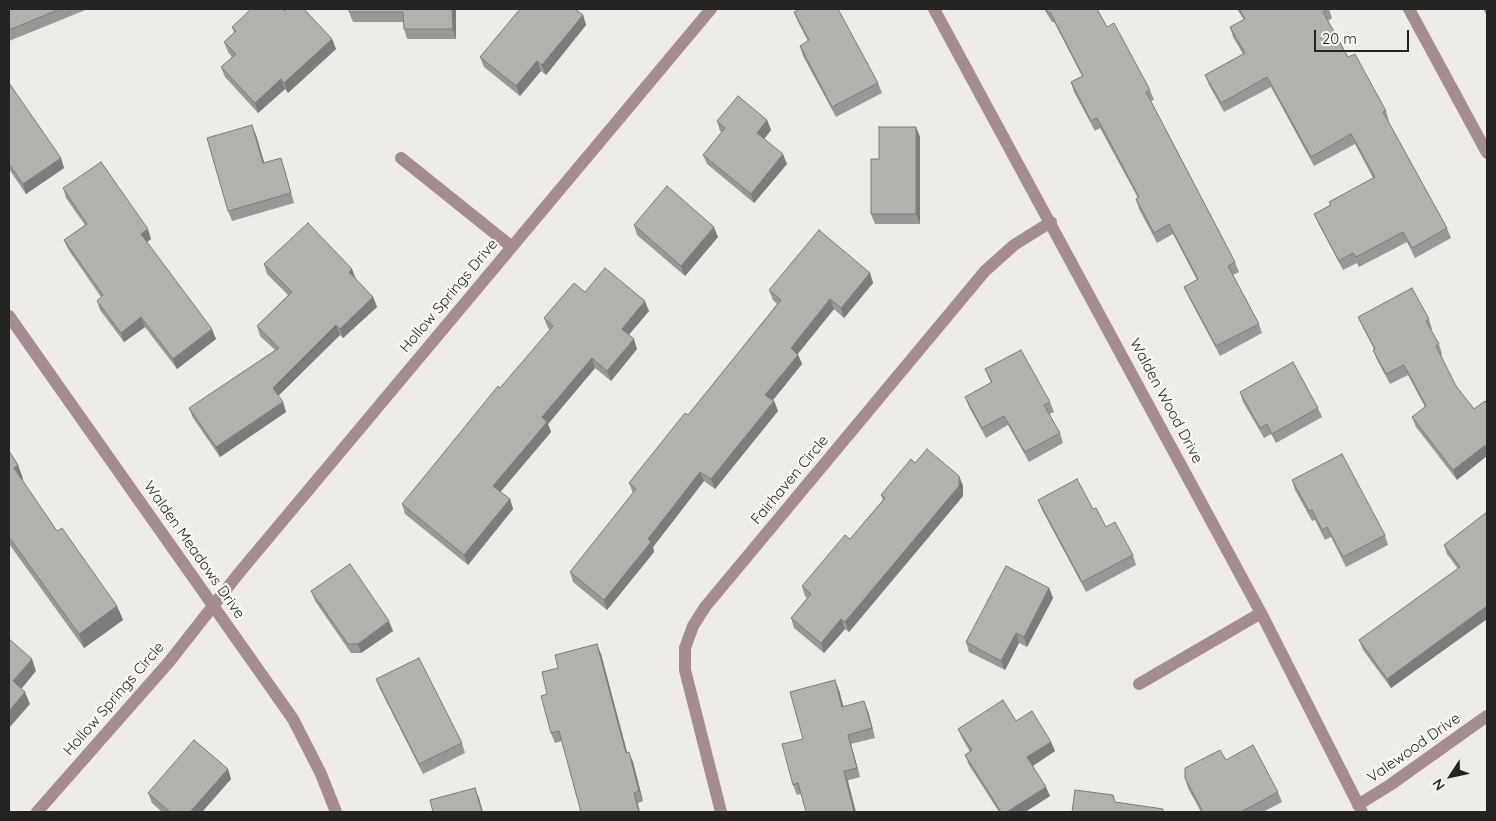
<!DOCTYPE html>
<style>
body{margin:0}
#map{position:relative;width:1496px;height:821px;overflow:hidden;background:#edece9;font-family:Quicksand,sans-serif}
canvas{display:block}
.frame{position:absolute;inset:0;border:10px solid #232322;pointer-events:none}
.north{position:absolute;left:1426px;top:751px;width:50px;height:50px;-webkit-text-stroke:4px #fbfaf6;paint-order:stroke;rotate:235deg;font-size:14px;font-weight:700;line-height:20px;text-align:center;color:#232322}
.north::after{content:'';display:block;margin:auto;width:18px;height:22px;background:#232322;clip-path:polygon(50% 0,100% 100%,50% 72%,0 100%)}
.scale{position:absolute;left:1314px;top:30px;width:95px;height:22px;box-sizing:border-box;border:2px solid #232322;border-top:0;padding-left:6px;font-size:15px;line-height:18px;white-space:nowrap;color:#232322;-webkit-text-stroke:4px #fbfaf6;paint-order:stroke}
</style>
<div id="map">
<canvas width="1496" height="821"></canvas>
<div class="frame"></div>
<div class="north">N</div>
<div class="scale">20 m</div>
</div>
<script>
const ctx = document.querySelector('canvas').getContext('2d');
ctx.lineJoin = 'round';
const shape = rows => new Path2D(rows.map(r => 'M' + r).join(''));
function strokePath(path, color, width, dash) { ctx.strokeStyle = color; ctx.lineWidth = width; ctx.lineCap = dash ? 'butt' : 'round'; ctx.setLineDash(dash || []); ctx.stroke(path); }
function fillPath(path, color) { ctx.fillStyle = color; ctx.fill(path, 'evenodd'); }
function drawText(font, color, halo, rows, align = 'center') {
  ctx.font = font + ' Quicksand,sans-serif'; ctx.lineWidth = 4.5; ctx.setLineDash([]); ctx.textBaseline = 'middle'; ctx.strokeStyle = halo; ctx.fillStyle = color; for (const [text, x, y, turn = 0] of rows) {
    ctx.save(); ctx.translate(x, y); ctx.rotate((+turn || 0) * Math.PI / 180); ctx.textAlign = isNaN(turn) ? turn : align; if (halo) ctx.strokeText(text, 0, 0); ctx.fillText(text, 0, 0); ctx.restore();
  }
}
strokePath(shape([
 [934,9,1261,613,1362,812],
 [1409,9,1487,153],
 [401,158,512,247],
 [9,316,293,719,321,774,336,812],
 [1139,684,1261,613],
 [1358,805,1390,785,1487,716],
 [37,812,169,662,239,573,711,9],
 [721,812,685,670,685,648,693,626,705,607,985,271,1014,245,1051,222]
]), '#a58c8e', 12);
fillPath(shape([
 [9,9,88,9,9,41],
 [456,9,456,39,407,39,404,29,403,22,353,22,349,12],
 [1044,9,1097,9,1107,27,1150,90,1154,100,1151,101,1235,262,1239,272,1233,275,1259,324,1262,333,1220,356,1188,296,1184,287,1197,280,1173,234,1157,243,1139,209,1136,199,1138,198,1100,128,1095,131,1074,92,1071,82,1082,76,1054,22,1052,22],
 [1237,9,1329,9,1332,18,1328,21,1348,57,1386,111,1389,121,1388,121,1447,228,1451,238,1415,258,1407,242,1359,267,1357,263,1343,270,1318,223,1314,214,1330,205,1329,202,1373,178,1355,144,1314,166,1271,87,1224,112,1209,85,1205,75,1243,54,1233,37,1230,27,1244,20],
 [1483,9,1487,9,1487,16],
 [285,11,332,39,336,49,288,93,285,89,258,113,225,77,221,67,232,57,228,52,224,42,234,33,232,27],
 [794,12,878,83,882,93,836,117,803,56,800,46,808,41,798,22],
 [583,15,586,25,546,75,541,71,520,96,484,67,480,57],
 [9,83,61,158,64,168,26,194,9,169],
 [767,120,771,130,764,139,787,164,754,203,707,164,703,155,722,132,720,131,717,121],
 [916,127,920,137,920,224,875,224,871,214,879,159],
 [256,135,264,162,284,167,294,203,232,221,228,211],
 [63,188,151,239,147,242,216,339,177,369,145,327,124,342,100,310,97,301,101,297,68,249,64,240,85,225,66,198],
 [634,225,718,237,685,276,637,235],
 [264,264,356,279,373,297,377,307,343,338,340,335,278,396,283,402,286,412,220,457,193,418,189,408,275,350,260,336,257,326,288,295,267,274],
 [870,273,873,283,844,318,834,309,798,354,802,364,773,400,774,401,778,411,715,489,704,481,653,547,654,552,607,610,573,582,570,572,633,493,629,483,688,415,777,304,773,300,769,290],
 [585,292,649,311,629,335,637,349,611,381,595,368,548,424,551,432,500,492,510,499,513,509,468,565,405,514,402,504,550,330,548,328,544,318],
 [1358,317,1429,319,1432,329,1431,330,1439,344,1442,354,1441,355,1457,480,1416,427,1412,417,1425,407,1408,375,1390,384,1377,360,1373,350,1374,349,1362,326],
 [985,369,1050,402,1054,412,1049,414,1060,433,1063,443,1029,462,1008,425,986,438,969,407,965,397,991,383],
 [1240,392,1318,408,1322,417,1276,443,1271,434,1264,438,1243,402],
 [9,451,18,465,23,479,22,480,57,531,117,606,123,620,84,648,9,544],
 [915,463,959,476,963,486,963,496,849,632,845,629,824,653,794,628,791,618,807,598,805,596,802,586,850,539,883,500,881,495],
 [1292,480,1385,535,1388,545,1346,567,1331,537,1325,540,1315,520,1312,521,1295,490],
 [1038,500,1093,509,1106,527,1133,555,1136,565,1086,592,1042,510],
 [1487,512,1487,619,1391,688,1363,650,1359,640,1458,569,1447,554,1444,545],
 [1049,588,1053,598,1027,647,1019,643,1005,670,969,652,966,642],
 [311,591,393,631,361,653,351,653,315,601],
 [601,654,627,753,633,762,643,801,638,803,640,812,581,812,562,741,555,743,551,733,547,694,558,668],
 [376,679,462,743,465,753,423,774,380,689],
 [839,690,843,706,868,711,875,738,851,744,860,777,797,795,793,785,803,739],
 [1016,721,1051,742,1055,751,1033,766,1050,796,1025,812,999,812,969,765,965,755,970,752,962,738,958,729],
 [1226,760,1278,792,1282,802,1263,812,1201,812,1188,788,1185,778],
 [228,769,231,779,202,812,162,812,152,803,148,793]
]), '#999896');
fillPath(shape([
 [452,9,456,9,456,39,453,29],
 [583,15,586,25,546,75,542,65],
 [332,39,336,49,288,93,284,83],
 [537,61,541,71,520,96,516,86],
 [281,79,285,89,258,113,255,103],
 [767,120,771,130,761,143,757,133],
 [252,125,256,135,267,172,263,163],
 [916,127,920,137,920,224,916,214],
 [783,154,787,164,754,203,751,194],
 [61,158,64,168,26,194,23,184],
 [714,227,718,237,685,276,681,266],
 [148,229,151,239,144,244,141,234],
 [352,269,356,279,349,272],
 [870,273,873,283,844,318,841,308],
 [373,297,377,307,343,338,340,329],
 [830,299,834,309,794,358,791,348],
 [645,301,649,311,625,339,622,329],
 [141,317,145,327,124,342,121,333],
 [336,325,340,335,276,398,273,388],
 [212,329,216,339,177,369,173,359],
 [634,339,637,349,611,381,607,371],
 [798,355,802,364,769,405,765,395],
 [592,358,595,368,548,424,551,432,497,496,493,486,542,417],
 [774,401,778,411,715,489,711,479],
 [283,402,286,412,220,457,216,447],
 [1487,444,1487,456,1457,480,1453,470],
 [18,465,23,479,19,482,14,468],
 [700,472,704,481,653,547,654,552,607,610,604,600,648,539],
 [959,476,963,486,963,496,849,632,845,622],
 [510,499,513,509,468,565,464,555],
 [1049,588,1053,598,1027,647,1024,637],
 [117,606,123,620,84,648,79,634],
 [1487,606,1487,619,1391,688,1387,679],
 [841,619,845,629,824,653,821,643],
 [389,621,393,631,361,653,358,644],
 [1016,633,1019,643,1005,670,1001,661],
 [597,644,601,654,630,763,626,753],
 [32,659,36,671,18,693,13,681],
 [835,680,839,690,846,716,842,707],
 [25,692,30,704,9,728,9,711],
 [864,701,868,711,875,738,872,728],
 [848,735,851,744,860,777,857,768],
 [1051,742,1055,751,1031,767,1027,757],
 [629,752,633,762,643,801,639,791],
 [228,769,231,779,202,812,190,812],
 [844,771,848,781,856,812,854,812],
 [1046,787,1050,796,1025,812,1007,812],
 [475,788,479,798,483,812,482,812]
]), '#7d7c7a');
const building = shape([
 [9,9,60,9,9,30,9,9],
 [251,9,282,9,285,11,287,9,304,9,332,39,284,83,281,79,255,103,221,67,236,54,224,42,236,31,232,27,251,9],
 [349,9,452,9,453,29,404,29,403,12,349,12,349,9],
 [520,9,575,9,583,15,542,65,537,61,516,86,480,57,520,9],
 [800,9,838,9,878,83,832,107,800,46,809,40,794,12,800,9],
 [1046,9,1097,9,1107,27,1114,23,1150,90,1146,92,1235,262,1228,266,1259,324,1216,346,1184,287,1198,279,1169,224,1154,233,1136,199,1139,197,1097,118,1091,121,1071,82,1083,76,1050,12,1048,13,1046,9],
 [1239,9,1329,9,1323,12,1348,57,1355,54,1386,111,1383,112,1447,228,1412,248,1403,232,1356,257,1353,253,1339,261,1314,214,1331,205,1329,202,1375,177,1351,134,1311,157,1267,77,1221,103,1205,75,1245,53,1230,27,1245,19,1239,9],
 [9,83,61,158,23,184,9,164,9,83],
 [738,96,767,120,757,133,783,154,751,194,703,155,725,128,717,121,738,96],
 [252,125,263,163,281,158,291,193,228,211,207,138,252,125],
 [879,127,916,127,916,214,871,214,871,159,879,159,879,127],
 [101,162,148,229,141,234,212,329,173,359,141,317,121,333,97,301,103,295,64,240,87,224,63,188,101,162],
 [667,186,714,227,681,266,634,225,667,186],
 [308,223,352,269,349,272,373,297,340,329,336,325,273,388,283,402,216,447,189,408,279,348,257,326,292,292,264,264,308,223],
 [819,230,870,273,841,308,830,299,791,348,798,355,765,395,774,401,711,479,700,472,648,539,651,542,604,600,570,572,636,489,629,483,685,413,688,415,781,300,769,290,819,230],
 [605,268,645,301,622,329,634,339,607,371,592,358,542,417,547,422,493,486,510,499,464,555,402,504,498,386,500,388,553,326,544,318,574,283,585,292,605,268],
 [1412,288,1429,319,1426,321,1439,344,1436,346,1456,386,1474,409,1485,401,1487,403,1487,444,1453,470,1412,417,1426,406,1404,365,1386,374,1373,350,1375,349,1358,317,1412,288],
 [1021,350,1050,402,1044,405,1060,433,1025,452,1004,416,982,428,965,397,992,382,985,369,1021,350],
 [1293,362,1318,408,1272,434,1267,424,1260,428,1240,392,1293,362],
 [927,449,959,476,959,486,845,622,841,619,821,643,791,618,811,594,802,586,845,535,850,539,885,498,881,495,911,459,915,463,927,449],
 [9,451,18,465,14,468,57,531,62,528,117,606,79,634,9,537,9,451],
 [1342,454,1385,535,1343,557,1327,527,1322,530,1312,510,1309,511,1292,480,1342,454],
 [1077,479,1093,509,1096,508,1106,527,1115,522,1133,555,1082,582,1038,500,1077,479],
 [1487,512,1487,606,1387,679,1359,640,1460,567,1444,545,1487,512],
 [350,564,389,621,358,644,348,644,311,591,350,564],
 [1006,566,1049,588,1024,637,1016,633,1001,661,966,642,1006,566],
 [9,639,32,659,13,681,25,692,9,711,9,639],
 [597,644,626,753,629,752,639,791,634,793,639,812,581,812,559,731,551,733,541,696,547,694,542,672,558,668,555,655,597,644],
 [419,658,462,743,419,764,376,679,419,658],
 [835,680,842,707,864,701,872,728,848,735,857,768,844,771,854,812,806,812,798,783,793,785,782,744,803,739,790,692,835,680],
 [1003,700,1016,721,1032,711,1051,742,1027,757,1046,787,1007,812,1001,812,965,755,972,750,958,729,1003,700],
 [194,740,228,769,190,812,170,812,148,793,194,740],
 [1253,745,1278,792,1241,812,1203,812,1185,778,1185,768,1220,750,1226,760,1253,745],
 [475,788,482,812,433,812,430,800,475,788],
 [1075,790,1113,795,1115,802,1163,809,1163,812,1072,812,1075,790]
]);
fillPath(building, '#b2b1ae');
strokePath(building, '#7d7c7a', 1);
drawText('15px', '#232322', '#fbfaf6', [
 ["Hollow Springs Drive",449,296,-50],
 ["Walden Wood Drive",1166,401,62],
 ["Fairhaven Circle",790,480,-50],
 ["Walden Meadows Drive",194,550,55],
 ["Hollow Springs Circle",114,699,-49],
 ["Valewood Drive",1414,748,-35]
]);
</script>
